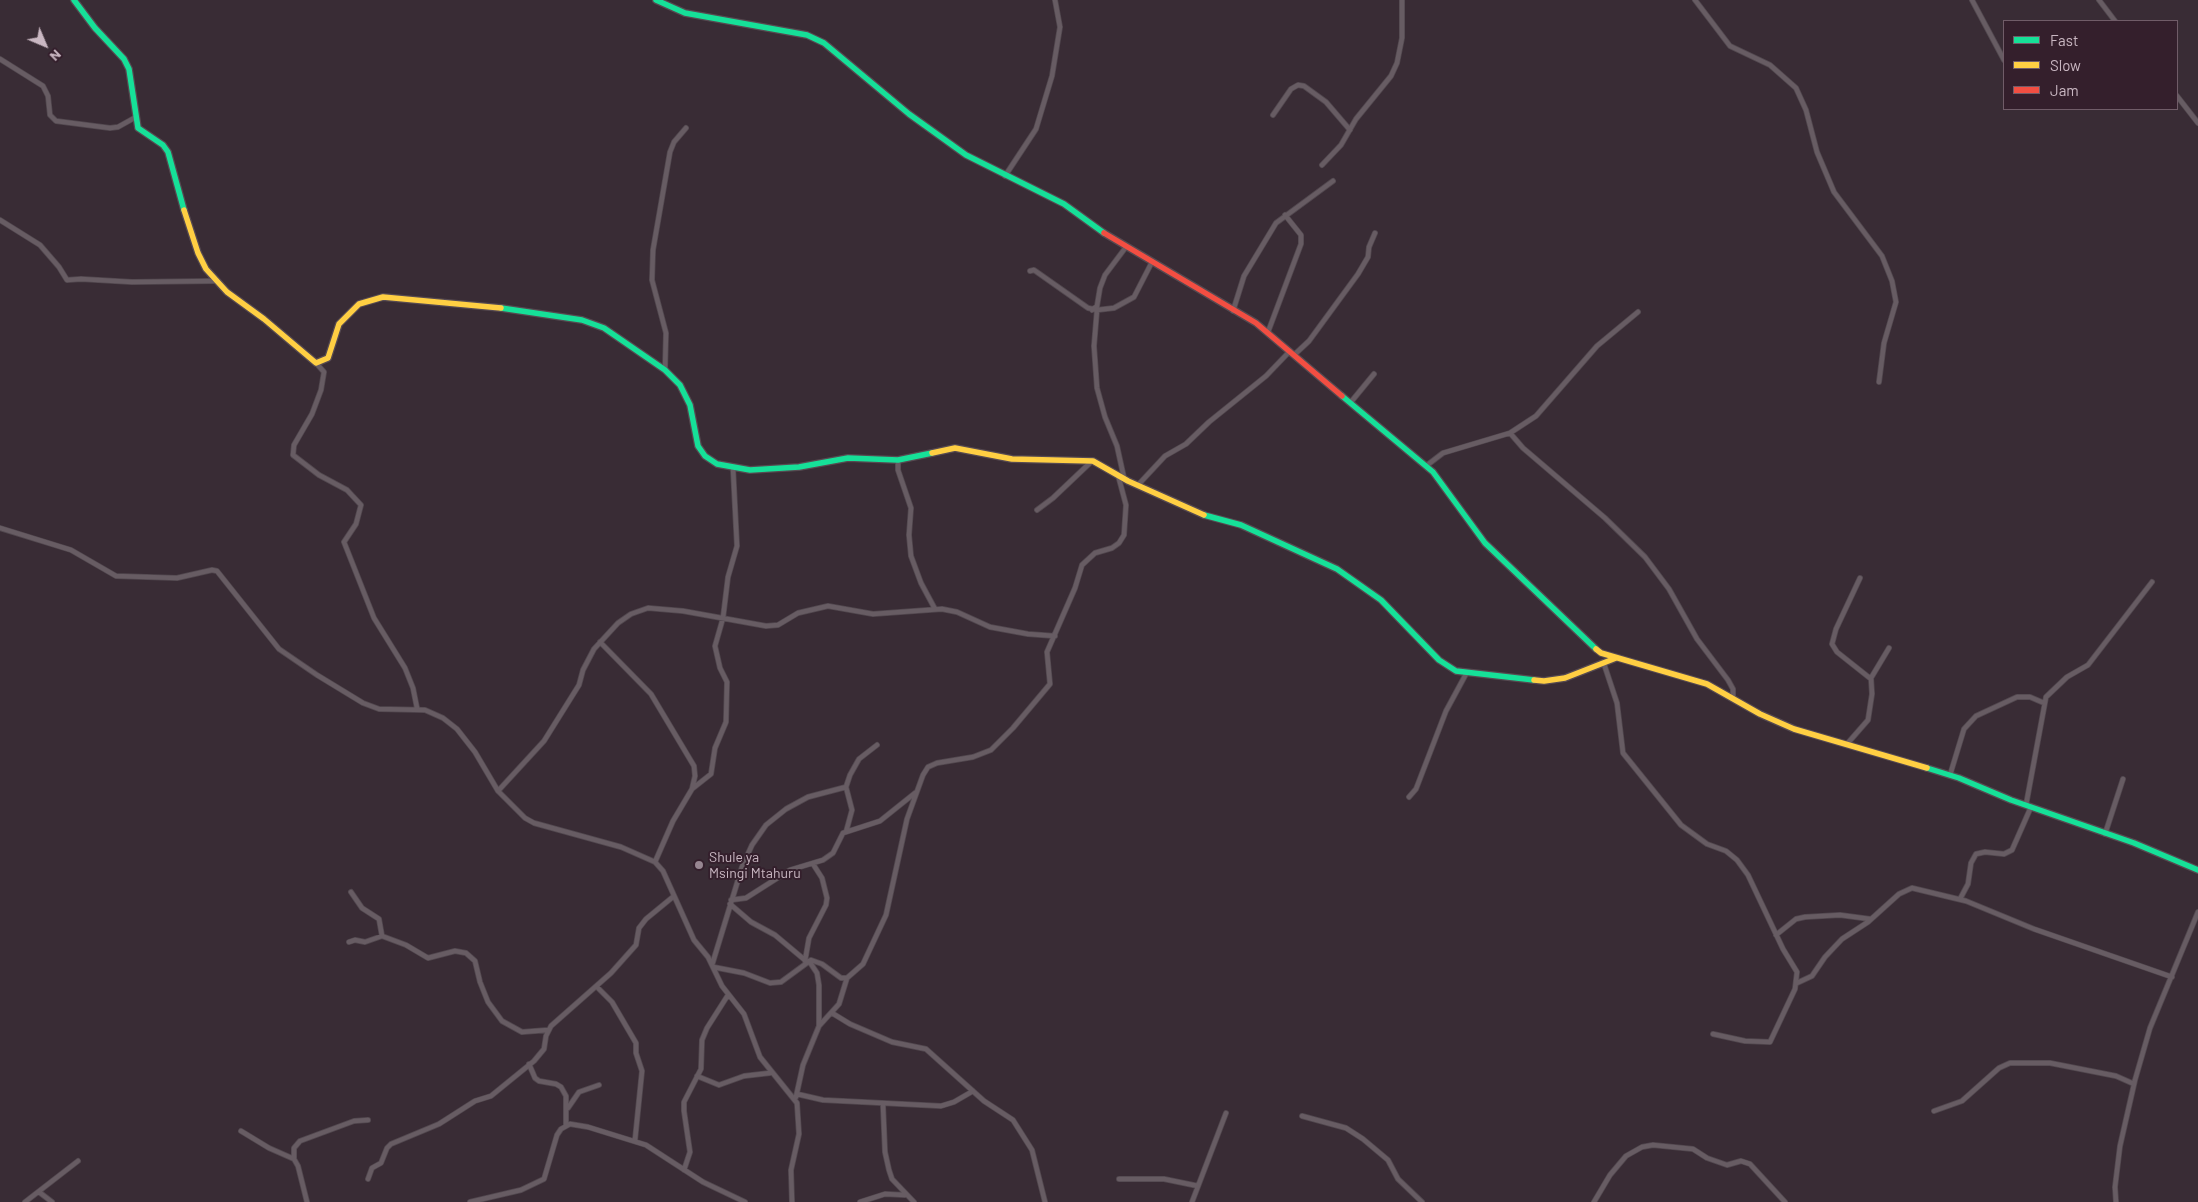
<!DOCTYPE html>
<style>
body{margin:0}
#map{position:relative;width:2198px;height:1202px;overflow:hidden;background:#392c35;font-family:Barlow,sans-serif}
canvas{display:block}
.legend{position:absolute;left:2003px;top:20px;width:175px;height:90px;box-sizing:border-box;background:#341f2c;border:1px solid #705c68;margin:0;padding:6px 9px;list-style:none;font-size:15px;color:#c9b7c2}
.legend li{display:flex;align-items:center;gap:10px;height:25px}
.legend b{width:25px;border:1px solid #705c68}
.north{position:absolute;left:20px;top:20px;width:50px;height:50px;-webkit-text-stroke:4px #341f2c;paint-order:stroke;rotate:135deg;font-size:14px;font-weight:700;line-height:20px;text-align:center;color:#c9b7c2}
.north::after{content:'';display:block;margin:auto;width:18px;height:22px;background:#c9b7c2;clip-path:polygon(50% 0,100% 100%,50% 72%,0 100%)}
</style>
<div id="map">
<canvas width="2198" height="1202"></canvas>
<ul class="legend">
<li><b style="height:6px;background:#16e098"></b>Fast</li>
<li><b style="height:6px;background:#ffcf43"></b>Slow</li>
<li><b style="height:6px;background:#f24e42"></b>Jam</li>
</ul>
<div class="north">N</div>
</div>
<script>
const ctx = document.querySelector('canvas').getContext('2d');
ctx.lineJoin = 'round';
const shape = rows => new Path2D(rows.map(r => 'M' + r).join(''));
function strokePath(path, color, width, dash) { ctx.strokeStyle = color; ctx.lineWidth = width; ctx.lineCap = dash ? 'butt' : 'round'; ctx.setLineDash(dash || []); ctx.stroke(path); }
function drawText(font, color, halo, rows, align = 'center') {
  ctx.font = font + ' Barlow,sans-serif'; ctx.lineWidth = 4; ctx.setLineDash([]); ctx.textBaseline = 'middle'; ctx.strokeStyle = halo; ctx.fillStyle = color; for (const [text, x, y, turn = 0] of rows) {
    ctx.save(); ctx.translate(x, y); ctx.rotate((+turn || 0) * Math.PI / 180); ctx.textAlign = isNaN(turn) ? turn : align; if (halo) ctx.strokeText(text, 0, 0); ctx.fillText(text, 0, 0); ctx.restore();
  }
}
const street = shape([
 [1695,0,1730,46,1770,65,1796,88,1806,110,1817,152,1834,192,1882,256,1892,281,1896,302,1884,343,1879,382],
 [1972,0,2004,60],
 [2099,0,2115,21],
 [0,59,43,86,48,96,50,115,56,121,110,128,118,127,136,117],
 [2177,96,2198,123],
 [1273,115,1291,89,1298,85,1304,86,1326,102,1350,130],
 [1322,165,1341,145,1356,119,1391,76,1397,63,1402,38,1402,0],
 [1005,176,1036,129,1052,76,1060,27,1055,0],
 [0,220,40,245,59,267,67,280,81,279,132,282,215,281],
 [1030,271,1034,270,1088,308,1097,310,1114,308,1134,297,1152,262],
 [1092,310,1097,306,1100,288,1105,275,1126,247],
 [1097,310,1094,346,1097,388,1105,417,1117,446,1124,478],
 [1233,311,1244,276,1276,223,1333,181],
 [1268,332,1301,244,1301,235,1285,215],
 [1294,355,1309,341,1358,274,1368,257,1369,247,1375,233],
 [316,363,324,372,321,390,312,414,294,445,293,455,319,475,347,490,361,505,356,524,344,542,374,618,405,668,413,688,417,708],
 [665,370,666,333,652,280,653,250,670,152,674,142,686,128],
 [1351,402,1374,374],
 [1510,433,1523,448,1605,518,1645,557,1669,589,1697,639,1728,680,1733,689,1733,697],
 [898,460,898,470,911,508,909,535,911,556,921,583,935,609],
 [1426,466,1443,453,1510,433,1536,416,1597,346,1638,312],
 [1138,485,1165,456,1186,444,1209,422,1266,376,1290,351],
 [1037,510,1053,498,1092,461],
 [0,528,71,550,116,576,177,578,212,570,217,571,279,649,317,675,363,703,379,709,425,710,443,718,457,729,475,752,498,791,525,818,534,823,621,847,655,862,663,871,694,940,708,957,722,986,744,1014,760,1057,797,1103,799,1134,791,1170,792,1202],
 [1860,578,1836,629,1832,644,1837,652,1871,679],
 [600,642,651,694,694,766,695,776,692,789,673,821,655,862],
 [1604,664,1617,703,1623,753,1681,825,1707,844,1726,851,1737,860,1748,875,1783,949,1797,972,1795,989,1770,1042,1745,1041,1713,1034],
 [1847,744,1868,720,1872,694,1871,678,1889,648],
 [1950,775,1964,729,1976,716,2017,697,2030,697,2044,703],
 [692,789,711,774,715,748,726,722,727,682,720,668,715,646,723,618,728,577,737,546,733,468],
 [498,791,544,741,579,685,583,670,594,649,618,623,631,614,648,608,683,611,766,626,778,625,798,613,828,606,873,614,942,609,957,612,990,627,1028,634,1055,636],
 [1409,797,1416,789,1446,711,1466,674],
 [2026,805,2046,697,2067,677,2088,665,2152,582],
 [846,832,852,810,846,787,850,775,859,759,877,745],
 [2105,834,2123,779],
 [351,892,362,908,379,919,382,936],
 [1960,899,1968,884,1971,863,1976,854,1985,852,2004,854,2012,850,2031,807],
 [731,900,746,898,790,870,823,860,833,853,843,833,880,821,915,793],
 [730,904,751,922,775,935,806,961],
 [1776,935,1796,919,1805,917,1840,915,1870,919],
 [349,942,355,940,365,942,382,936,406,945,428,958,455,951,466,953,475,961,480,982,488,1002,502,1021,522,1032,548,1030],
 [805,961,809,938,826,905,827,898,822,878,813,864],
 [712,965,742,867,752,845,766,825,786,809,808,797,846,787],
 [713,967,744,973,770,983,781,982,811,960,822,964,841,978,847,978],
 [1797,983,1812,976,1825,957,1842,939,1868,922,1899,894,1912,888,1966,901,2034,929,2172,977],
 [597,987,612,1002,636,1043,636,1053,642,1071,635,1140],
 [832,1013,850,1024,892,1042,926,1049,984,1101,1013,1120,1032,1150,1045,1202],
 [819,1026,839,1004,847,978,863,964,886,915,907,819,923,775,928,767,937,763,973,757,991,750,1013,728,1050,684,1047,652,1075,588,1082,565,1095,553,1112,548,1119,543,1124,535,1126,505,1118,475],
 [529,1064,535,1078,539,1081,556,1084,561,1087,566,1096,566,1125],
 [697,1076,719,1085,744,1076,770,1073],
 [797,1094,823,1100,941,1106,954,1102,973,1091],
 [796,1097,803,1065,819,1026,819,985,817,973,809,961],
 [883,1105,885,1152,889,1170,892,1179,914,1202],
 [568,1108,579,1092,599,1085],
 [1934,1111,1962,1101,1999,1068,2010,1063,2050,1063,2116,1076,2134,1084],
 [1302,1116,1346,1128,1363,1139,1388,1160,1398,1179,1422,1202],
 [241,1131,269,1148,294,1159,298,1166,307,1202],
 [294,1159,294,1148,300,1141,354,1121,368,1120],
 [684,1170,690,1152,684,1111,684,1102,701,1069,702,1040,707,1028,728,995],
 [368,1179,372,1168,381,1163,387,1148,391,1144,439,1124,475,1101,491,1096,534,1061,544,1049,546,1036,551,1026,611,973,636,945,639,928,646,919,674,896],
 [1119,1179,1164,1179,1198,1186],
 [39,1192,52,1202],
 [25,1202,78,1161],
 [470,1202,521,1190,544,1179,557,1135,561,1129,570,1124,588,1127,646,1145,703,1182,745,1202],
 [860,1202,885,1194,905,1195],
 [1192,1202,1226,1113],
 [1594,1202,1610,1175,1626,1156,1642,1147,1653,1145,1693,1149,1707,1158,1727,1165,1741,1161,1750,1164,1785,1202],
 [2116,1202,2115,1187,2120,1146,2135,1080,2150,1028,2198,912]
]);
const fast = shape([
 [74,0,95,28,124,59,129,69,138,128,163,145,168,152,184,210],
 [656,0,685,13,807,35,824,43,909,114,966,155,1064,204,1104,233],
 [501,308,582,320,604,328,665,370,680,385,690,405,698,446,705,456,717,464,750,470,799,467,848,458,898,460,932,453],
 [1342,396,1433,472,1485,543,1596,649],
 [1204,515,1241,525,1337,569,1381,600,1439,660,1456,671,1534,680],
 [1927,768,1959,778,2011,800,2134,843,2198,870]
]);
const slow = shape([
 [184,210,198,253,206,269,227,292,264,319,316,363,328,358,339,324,359,304,383,297,501,308],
 [932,453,955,448,1012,459,1093,461,1128,481,1204,515],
 [1596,649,1601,653,1707,684,1760,714,1794,729,1927,768],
 [1534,680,1544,681,1565,678,1616,658]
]);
const jam = shape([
 [1104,233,1256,323,1342,396]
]);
strokePath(street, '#52484f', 6);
strokePath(fast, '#564a51', 8);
strokePath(slow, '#564a51', 8);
strokePath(jam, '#564a51', 8);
strokePath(street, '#675c63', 4.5);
strokePath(fast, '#16e098', 5.5);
strokePath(slow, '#ffcf43', 5.5);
strokePath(jam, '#f24e42', 5.5);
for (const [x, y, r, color] of [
 [699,865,5,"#978691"]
]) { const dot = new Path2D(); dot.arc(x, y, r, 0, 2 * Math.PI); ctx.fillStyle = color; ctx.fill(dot); strokePath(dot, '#341f2c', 2); }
drawText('14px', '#c9b7c2', '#341f2c', [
 ["Shule ya",709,857],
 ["Msingi Mtahuru",709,873]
], 'left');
</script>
